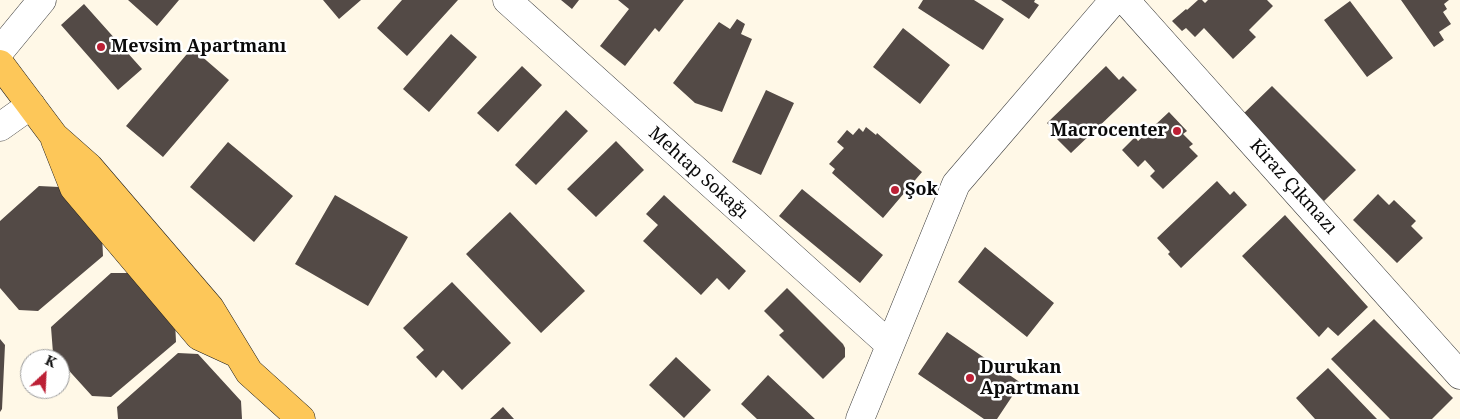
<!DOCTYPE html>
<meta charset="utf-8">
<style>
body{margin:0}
#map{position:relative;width:1460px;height:419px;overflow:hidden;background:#fff8e7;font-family:"Noto Serif",serif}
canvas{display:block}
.north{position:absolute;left:20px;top:349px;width:50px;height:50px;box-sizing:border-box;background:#fff;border:1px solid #9d9d9d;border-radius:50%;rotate:25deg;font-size:14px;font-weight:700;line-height:20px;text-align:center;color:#0a0a0a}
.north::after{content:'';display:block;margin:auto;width:18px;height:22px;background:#bc2035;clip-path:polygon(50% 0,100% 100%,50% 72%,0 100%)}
</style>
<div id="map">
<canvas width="1460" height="419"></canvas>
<div class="north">K</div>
</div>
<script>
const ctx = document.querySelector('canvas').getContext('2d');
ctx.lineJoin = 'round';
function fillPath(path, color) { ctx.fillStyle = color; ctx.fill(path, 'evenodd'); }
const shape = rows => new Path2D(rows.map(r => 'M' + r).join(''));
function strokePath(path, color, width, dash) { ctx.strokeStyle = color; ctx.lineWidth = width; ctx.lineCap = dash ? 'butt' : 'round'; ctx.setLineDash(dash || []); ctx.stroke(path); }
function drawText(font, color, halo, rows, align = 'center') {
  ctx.font = font + ' "Noto Serif",serif'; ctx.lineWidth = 5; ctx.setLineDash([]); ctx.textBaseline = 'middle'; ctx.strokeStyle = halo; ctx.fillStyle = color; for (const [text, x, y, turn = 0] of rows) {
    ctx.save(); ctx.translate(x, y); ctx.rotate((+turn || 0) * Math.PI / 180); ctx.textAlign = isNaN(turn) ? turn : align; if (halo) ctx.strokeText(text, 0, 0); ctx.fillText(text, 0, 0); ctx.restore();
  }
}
fillPath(shape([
 [128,0,179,0,157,26],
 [323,0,361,0,339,19],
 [402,0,458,0,407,56,377,28],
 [561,0,579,0,572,9],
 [618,0,684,0,659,32,655,28,625,66,600,46,629,9],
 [923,0,974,0,1004,19,983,50,918,8],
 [1001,0,1035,0,1034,2,1039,5,1029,19],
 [1198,0,1202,0,1205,3,1208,0,1267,0,1273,6,1249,30,1256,37,1233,59,1204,28,1195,37,1186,28,1182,31,1172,21,1186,9,1187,10],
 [1401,0,1449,0,1444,4,1447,9,1443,12,1451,24,1439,32,1444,40,1434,47],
 [1350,1,1393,58,1367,77,1324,20],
 [84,4,142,69,118,90,61,25],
 [737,19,745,24,741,34,752,39,722,112,695,103,673,83,719,22,730,29],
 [903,28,950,65,920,104,873,67],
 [451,34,477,57,429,112,403,89],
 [192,48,229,80,163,157,126,126],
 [522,66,542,85,498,132,477,113],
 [1106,66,1119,80,1123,76,1137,90,1071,153,1057,139,1060,137,1047,123],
 [1272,86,1356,170,1324,201,1241,116],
 [766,90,794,103,761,175,732,162],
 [566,110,588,131,536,185,515,165],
 [1169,112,1187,131,1183,134,1193,144,1189,147,1198,156,1163,189,1150,176,1155,171,1145,160,1138,167,1122,150,1135,137,1138,141],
 [866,127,876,135,877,133,922,172,883,218,832,173,835,169,829,164,844,148,837,142,847,130,853,135,859,128,863,132],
 [616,141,644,170,596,217,567,189],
 [228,142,293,196,254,242,190,187],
 [1217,181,1230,195,1234,191,1247,205,1181,268,1168,254,1170,252,1157,238],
 [39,186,59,187,102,235,103,256,38,311,19,310,0,288,0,221],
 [802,189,883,255,860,283,779,216],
 [1378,194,1389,205,1394,200,1416,221,1411,226,1423,238,1397,263,1353,220],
 [335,195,408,237,368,306,295,264],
 [664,195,746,271,729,290,717,278,701,295,643,241,658,225,646,214],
 [510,212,585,291,541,333,466,254],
 [1285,215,1368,307,1338,336,1328,327,1319,337,1242,256],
 [985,247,1054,303,1027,337,958,282],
 [111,273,132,273,175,321,176,342,111,397,92,396,53,353,51,327],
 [452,282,511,343,462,390,443,370,436,378,416,357,424,350,403,328],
 [787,288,843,344,845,348,845,357,823,379,779,335,784,331,764,311],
 [1374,319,1453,398,1432,419,1390,419,1331,359],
 [947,332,1021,383,997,419,984,419,918,374],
 [0,339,5,345,2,409,0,412],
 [178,353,198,354,241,401,242,419,118,419,117,407],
 [676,357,711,390,684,418,649,385],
 [1328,368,1377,419,1315,419,1296,398],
 [768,375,815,419,757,419,741,404],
 [503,407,514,419,490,419]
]), '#534a46');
const street = shape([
 [507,0,890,345],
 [1125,0,1460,375],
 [0,51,42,0],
 [0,127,31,105],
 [860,419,956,184,1114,0]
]);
const primary = shape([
 [0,64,54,136,89,167,210,308,249,372,301,419],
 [55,140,74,188,199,336,236,353]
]);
strokePath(street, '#3d3d3d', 29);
strokePath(primary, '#1b1b1b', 29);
strokePath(street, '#fff', 28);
strokePath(primary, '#fdc759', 28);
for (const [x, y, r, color] of [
 [101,47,5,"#bc2035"],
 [1177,131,5,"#bc2035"],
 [895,190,5,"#bc2035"],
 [970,378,5,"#bc2035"]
]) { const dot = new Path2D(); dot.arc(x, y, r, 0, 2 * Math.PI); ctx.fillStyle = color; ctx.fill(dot); strokePath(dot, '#fff', 2); }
drawText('bold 18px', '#0a0a0a', '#fff', [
 ["Mevsim Apartmanı",111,47],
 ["Macrocenter",1167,131,"right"],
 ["Şok",905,190],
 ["Durukan",980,368],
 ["Apartmanı",980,389]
], 'left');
drawText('18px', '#0a0a0a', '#fff', [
 ["Mehtap Sokağı",698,173,42],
 ["Kiraz Çıkmazı",1293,187,48]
]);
</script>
